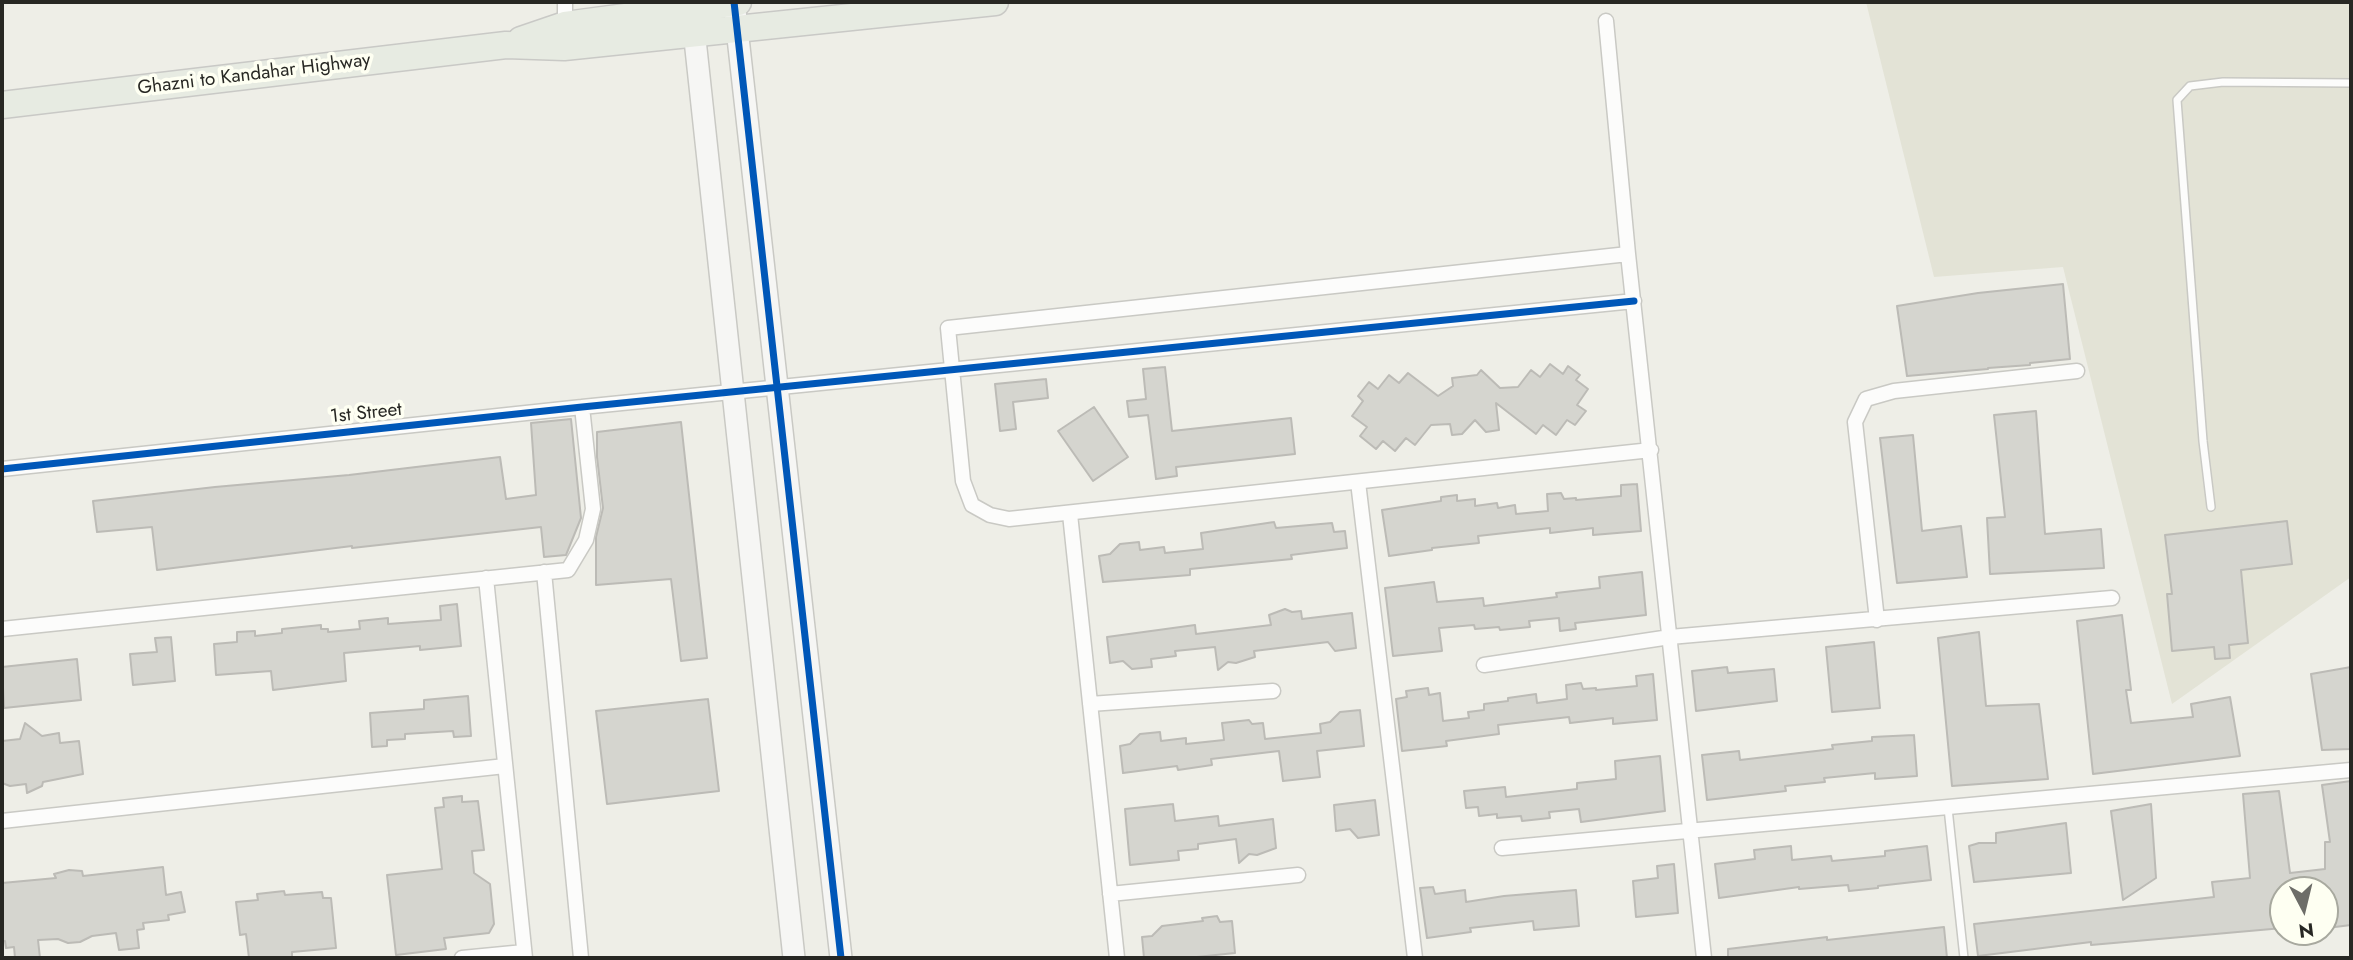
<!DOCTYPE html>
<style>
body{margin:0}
#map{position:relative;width:2353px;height:960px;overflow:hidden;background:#eeeee7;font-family:Jost,sans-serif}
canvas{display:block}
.frame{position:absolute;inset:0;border:4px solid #272723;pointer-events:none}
.north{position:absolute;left:2269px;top:876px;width:70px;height:70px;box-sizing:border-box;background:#fefff2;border:2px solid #a8a99f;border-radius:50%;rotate:173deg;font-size:19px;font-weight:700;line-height:28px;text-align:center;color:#272723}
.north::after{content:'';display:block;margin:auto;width:24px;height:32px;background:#6d6d68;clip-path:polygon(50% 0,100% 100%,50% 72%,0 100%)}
</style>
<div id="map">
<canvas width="2353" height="960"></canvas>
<div class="frame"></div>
<div class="north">N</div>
</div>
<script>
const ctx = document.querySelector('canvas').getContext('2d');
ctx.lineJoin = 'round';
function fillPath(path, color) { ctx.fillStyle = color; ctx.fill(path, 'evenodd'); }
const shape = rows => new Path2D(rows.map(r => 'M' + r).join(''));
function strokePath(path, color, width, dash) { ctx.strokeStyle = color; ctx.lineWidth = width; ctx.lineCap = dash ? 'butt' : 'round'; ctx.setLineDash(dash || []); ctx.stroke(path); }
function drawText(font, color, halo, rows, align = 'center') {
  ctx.font = font + ' Jost,sans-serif'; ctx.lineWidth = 7; ctx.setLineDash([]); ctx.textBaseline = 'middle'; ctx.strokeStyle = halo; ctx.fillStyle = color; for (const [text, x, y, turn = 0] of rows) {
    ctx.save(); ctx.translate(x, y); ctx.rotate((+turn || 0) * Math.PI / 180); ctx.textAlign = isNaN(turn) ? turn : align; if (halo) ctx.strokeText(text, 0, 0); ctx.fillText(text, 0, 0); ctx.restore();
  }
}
fillPath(shape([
 [1866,2,2351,2,2351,577,2172,704,2063,267,1934,277]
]), '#e3e3d6');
const building = shape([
 [2063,284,2070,359,2030,363,2030,365,1988,368,1988,369,1907,376,1897,306,1978,293,2063,284],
 [1550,364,1563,374,1568,366,1580,375,1576,380,1588,389,1577,405,1586,411,1575,425,1567,420,1556,435,1543,425,1536,434,1496,403,1499,430,1486,432,1475,420,1462,434,1452,435,1450,424,1431,425,1415,445,1406,438,1395,451,1383,441,1376,449,1360,436,1367,427,1352,416,1363,401,1358,396,1369,382,1378,389,1389,375,1399,383,1408,373,1438,396,1453,386,1452,378,1477,375,1481,370,1500,388,1518,387,1531,370,1540,377,1550,364],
 [1165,367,1172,431,1291,418,1295,454,1176,467,1177,476,1156,479,1148,415,1129,417,1127,401,1146,399,1143,369,1165,367],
 [1046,379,1048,398,1013,402,1016,429,1000,431,995,384,1046,379],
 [1094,407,1128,457,1093,481,1058,431,1094,407],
 [2036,411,2045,534,2101,529,2104,568,1990,574,1987,518,2005,517,1994,415,2036,411],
 [571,419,581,518,566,555,544,557,541,527,352,548,352,546,157,570,152,527,97,532,93,501,215,487,349,475,500,457,506,499,536,495,531,423,571,419],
 [681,422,707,658,681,661,671,579,596,585,596,537,603,508,597,457,597,432,681,422],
 [1913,435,1922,531,1961,526,1967,577,1897,583,1880,438,1913,435],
 [1637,484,1641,531,1593,535,1593,528,1550,533,1550,528,1478,536,1479,543,1432,548,1432,550,1389,556,1382,510,1441,501,1441,497,1457,495,1457,501,1475,499,1475,506,1497,503,1498,508,1515,505,1516,514,1548,511,1547,494,1561,493,1564,499,1576,498,1576,500,1621,496,1621,485,1637,484],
 [2287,521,2292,564,2241,570,2248,643,2229,645,2230,658,2215,659,2214,647,2172,651,2167,594,2172,594,2165,535,2287,521],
 [1274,522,1276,528,1332,523,1334,532,1345,531,1347,548,1291,555,1292,559,1190,569,1190,575,1103,582,1099,556,1110,554,1120,544,1139,542,1140,550,1164,547,1165,553,1203,549,1201,533,1274,522],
 [1642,572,1646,615,1575,623,1576,629,1560,631,1559,618,1529,621,1530,627,1500,630,1499,627,1475,629,1474,625,1439,628,1442,651,1393,656,1385,588,1434,582,1437,602,1483,598,1484,606,1557,597,1556,593,1600,588,1599,577,1642,572],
 [457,604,461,646,420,650,420,646,344,653,346,681,273,690,271,671,216,675,214,644,237,642,237,632,255,631,255,636,282,633,282,629,321,625,321,629,328,629,328,632,360,629,359,621,388,618,388,624,441,620,440,606,457,604],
 [1285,609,1292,612,1301,611,1302,619,1352,613,1356,648,1335,651,1328,642,1254,651,1255,657,1236,663,1228,662,1218,670,1215,647,1175,651,1176,656,1151,659,1152,667,1132,669,1123,661,1110,663,1107,637,1195,625,1196,634,1271,625,1269,615,1285,609],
 [2122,615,2131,690,2126,690,2131,723,2193,717,2191,704,2230,697,2240,756,2093,774,2077,621,2122,615],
 [1979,632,1986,706,2039,704,2048,779,1952,786,1938,638,1979,632],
 [171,637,175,681,133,685,130,654,157,652,155,638,171,637],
 [1874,642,1880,708,1832,712,1826,647,1874,642],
 [77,659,81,700,4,708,2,667,77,659],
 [1727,667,1728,673,1774,669,1777,701,1696,711,1692,671,1727,667],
 [2351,667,2351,749,2322,750,2311,674,2351,667],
 [1653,674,1657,720,1613,724,1613,718,1570,723,1569,717,1498,725,1499,734,1446,741,1447,746,1402,751,1396,699,1407,697,1406,691,1428,688,1429,695,1440,693,1443,721,1469,718,1468,712,1484,710,1484,704,1508,701,1508,698,1536,694,1537,703,1567,699,1566,685,1581,683,1583,689,1596,688,1596,690,1637,686,1636,676,1653,674],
 [468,696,471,736,454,737,453,731,405,734,405,739,387,740,387,746,372,747,370,713,424,709,424,700,468,696],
 [708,699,719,791,607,804,596,711,708,699],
 [1360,710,1364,746,1317,751,1320,777,1283,781,1279,751,1211,759,1212,765,1178,770,1177,766,1123,773,1120,746,1130,744,1140,734,1160,732,1161,741,1186,738,1186,744,1224,740,1222,723,1249,720,1252,724,1263,723,1265,739,1321,733,1320,724,1330,722,1340,712,1360,710],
 [25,723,42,736,59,733,60,743,79,741,83,774,43,782,42,786,27,793,26,784,10,786,2,783,2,741,20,739,25,723],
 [1914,735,1917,776,1875,779,1875,773,1824,778,1825,782,1785,786,1786,791,1707,800,1702,755,1739,751,1740,760,1833,749,1832,745,1872,741,1872,737,1914,735],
 [1660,756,1665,811,1581,822,1579,809,1549,812,1550,818,1522,821,1521,816,1497,818,1497,814,1479,816,1478,807,1466,808,1464,791,1505,787,1506,797,1577,789,1577,783,1616,779,1615,761,1660,756],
 [2351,781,2351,925,2335,927,2334,922,2325,923,2325,890,2283,890,2283,928,2091,945,2091,942,1978,956,1974,924,2214,897,2212,882,2250,878,2243,794,2279,791,2290,873,2325,869,2325,842,2330,842,2322,785,2351,781],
 [462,796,462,802,478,801,484,850,472,851,474,873,490,884,494,924,489,933,444,938,446,949,396,955,387,875,442,869,435,808,444,807,443,798,462,796],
 [1375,800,1379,835,1358,838,1350,829,1336,831,1334,805,1375,800],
 [1173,804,1175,821,1218,816,1219,826,1273,819,1276,848,1257,855,1249,854,1239,863,1236,839,1198,844,1198,849,1178,851,1179,860,1130,865,1125,809,1173,804],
 [2151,804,2156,878,2123,900,2111,811,2151,804],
 [2066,823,2071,873,1974,882,1969,846,1979,843,1996,843,1996,833,2066,823],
 [1791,846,1792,860,1831,856,1832,861,1885,856,1885,851,1927,846,1931,880,1878,886,1878,888,1849,891,1848,885,1799,889,1799,887,1719,898,1715,864,1755,859,1754,850,1791,846],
 [1674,864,1678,913,1636,917,1633,881,1658,878,1657,866,1674,864],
 [163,867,166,895,181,892,185,912,168,915,169,920,143,923,144,929,137,930,139,948,119,950,116,933,92,936,80,942,68,943,58,939,38,940,40,958,15,958,14,947,6,948,5,941,2,941,2,883,56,878,54,874,69,870,82,871,83,876,163,867],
 [1433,887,1435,894,1465,890,1466,902,1504,896,1576,890,1579,926,1534,930,1533,921,1470,928,1471,932,1427,938,1420,888,1433,887],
 [284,891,285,895,322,892,323,898,331,898,336,948,292,952,292,958,249,958,246,934,240,935,236,902,258,900,257,894,284,891],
 [1217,916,1220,922,1232,921,1235,953,1187,958,1144,958,1142,937,1152,936,1162,926,1203,921,1202,918,1217,916],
 [1944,927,1947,958,1728,958,1728,949,1827,937,1827,940,1944,927]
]);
fillPath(building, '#d5d5cf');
strokePath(building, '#bcbbb6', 2);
const lane = shape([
 [2211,507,2203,441,2177,100,2190,86,2223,82,2351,83],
 [1948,808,1964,958]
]);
const street = shape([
 [1606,21,1628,254,1704,958],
 [565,29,565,2],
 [1628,254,948,328,963,481,972,505,990,515,1009,519,1651,450],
 [2,469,582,407,1634,301],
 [1358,482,1415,958],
 [1070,514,1117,958],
 [544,572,581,958],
 [486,578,525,958],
 [1877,620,1855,422,1866,399,1894,391,2077,371],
 [2,629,568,570,586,540,593,509,582,407],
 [1484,665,1670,637,2112,598],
 [1090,704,1273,691],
 [2,821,505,766],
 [1502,848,2351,770],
 [1110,894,1298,875],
 [462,958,524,952]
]);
const secondary = shape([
 [734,2,841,958],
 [693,21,794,958]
]);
const highway = shape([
 [521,40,565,25,738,2],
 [2,105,506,45,564,47,995,2]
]);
strokePath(lane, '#c9c9c4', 10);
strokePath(street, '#c9c9c4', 17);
strokePath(secondary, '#c9c9c4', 24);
strokePath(highway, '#c9c9c6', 29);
strokePath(lane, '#fcfcfb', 7);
strokePath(street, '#fcfcfb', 14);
strokePath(secondary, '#f6f6f4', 21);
strokePath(highway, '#e7ebe2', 26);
strokePath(shape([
 [734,2,841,958],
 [2,469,582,407,1634,301]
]), '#0057b8', 7);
drawText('19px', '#272723', '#fefff2', [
 ["Ghazni to Kandahar Highway",254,75,-7],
 ["1st Street",366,414,-6]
]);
</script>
